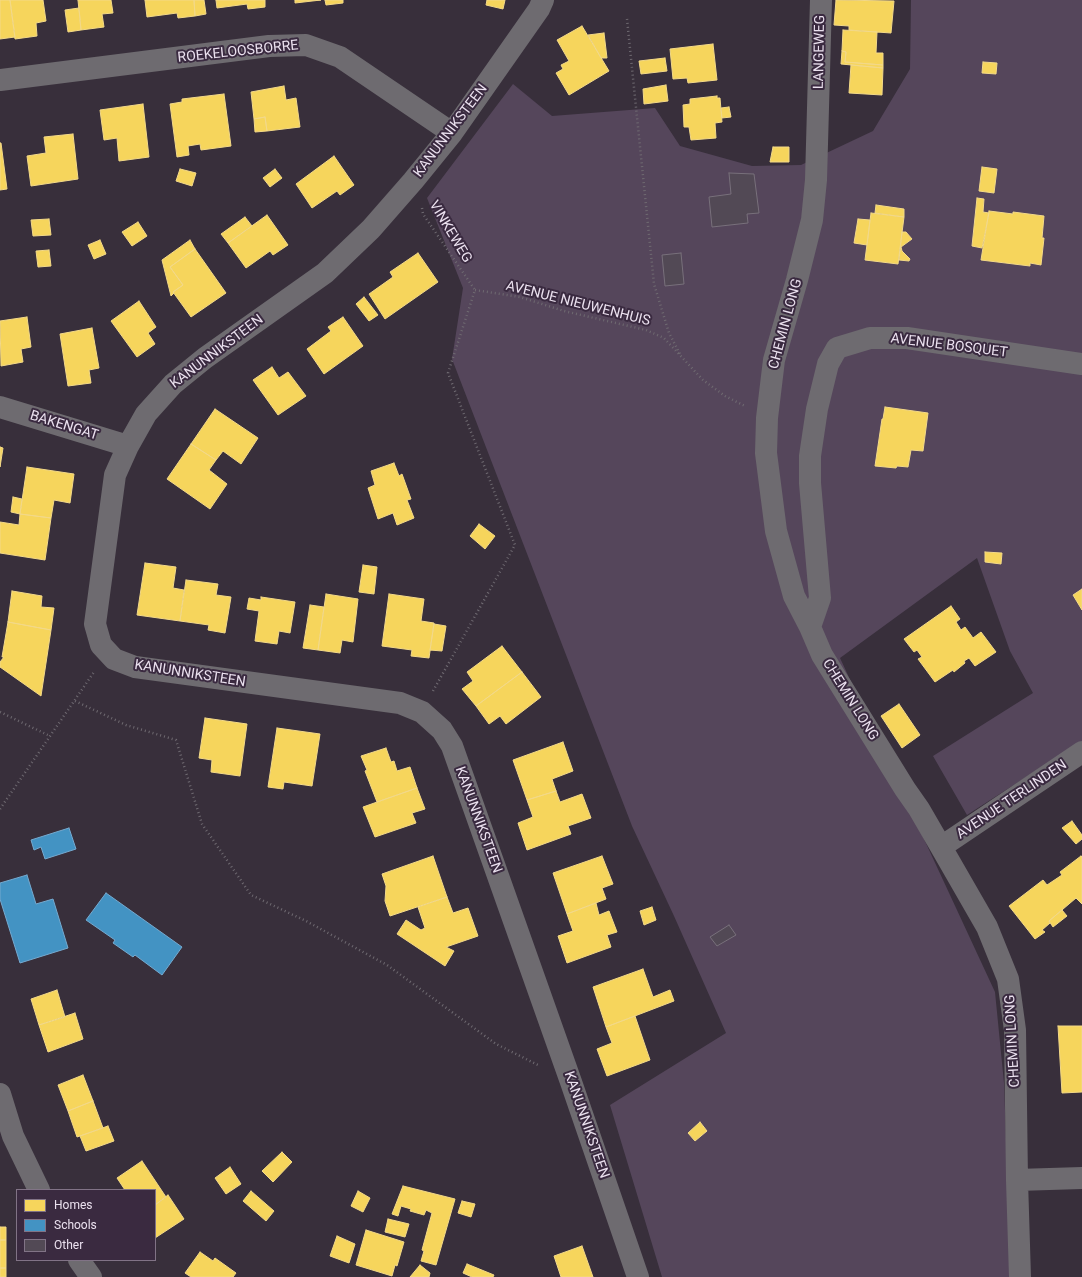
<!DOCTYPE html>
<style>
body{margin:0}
#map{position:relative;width:1082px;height:1277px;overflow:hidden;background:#382f3b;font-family:Roboto,sans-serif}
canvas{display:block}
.legend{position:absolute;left:16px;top:1189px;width:140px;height:72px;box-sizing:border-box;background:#3a2a40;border:1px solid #817386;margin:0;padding:5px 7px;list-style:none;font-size:12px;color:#ebe1ef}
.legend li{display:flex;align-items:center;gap:8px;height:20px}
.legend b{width:20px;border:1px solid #817386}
</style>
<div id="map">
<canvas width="1082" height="1277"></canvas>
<ul class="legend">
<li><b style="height:11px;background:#f6d55c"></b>Homes</li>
<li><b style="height:11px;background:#4393c3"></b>Schools</li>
<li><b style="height:11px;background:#524955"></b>Other</li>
</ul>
</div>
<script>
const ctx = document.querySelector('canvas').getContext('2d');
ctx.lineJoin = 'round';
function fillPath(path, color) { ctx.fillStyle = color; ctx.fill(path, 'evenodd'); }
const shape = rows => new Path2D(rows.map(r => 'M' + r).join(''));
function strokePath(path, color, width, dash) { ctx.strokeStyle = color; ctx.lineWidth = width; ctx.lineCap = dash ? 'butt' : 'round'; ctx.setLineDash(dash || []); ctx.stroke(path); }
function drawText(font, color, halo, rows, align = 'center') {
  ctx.font = font + ' Roboto,sans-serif'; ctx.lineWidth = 4; ctx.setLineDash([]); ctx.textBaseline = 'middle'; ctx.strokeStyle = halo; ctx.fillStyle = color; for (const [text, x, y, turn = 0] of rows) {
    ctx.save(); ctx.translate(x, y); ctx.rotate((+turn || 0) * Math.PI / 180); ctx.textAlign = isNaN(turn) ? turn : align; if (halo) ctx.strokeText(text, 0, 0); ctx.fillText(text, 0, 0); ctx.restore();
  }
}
fillPath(shape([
 [911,0,1082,0,1082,741,967,815,933,756,1033,693,1010,651,977,558,840,658,995,992,1004,1083,1011,1277,662,1277,610,1105,726,1033,674,916,632,826,452,359,463,288,427,198,513,84,552,116,655,108,680,146,752,166,801,165,873,131,910,69]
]), '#55465b');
const homes = shape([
 [0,0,10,0,15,37,0,39,0,0],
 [10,0,43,0,46,21,36,23,37,36,15,39,10,0],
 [78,0,111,0,113,13,102,14,104,27,81,30,78,0],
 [145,0,194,0,195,16,178,18,177,13,147,17,145,0],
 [194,0,204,0,206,14,195,16,194,0],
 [216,0,265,0,265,7,248,9,247,4,217,8,216,0],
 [295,0,321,0,295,3,295,0],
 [325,0,343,0,343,3,326,5,325,0],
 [487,0,505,0,503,9,486,5,487,0],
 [836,0,894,1,891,33,849,30,849,26,834,25,836,0],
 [79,8,81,30,68,32,65,10,79,8],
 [582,26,609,71,569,95,556,73,563,69,561,65,569,61,557,40,582,26],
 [843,30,877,32,876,53,883,53,883,65,845,62,846,52,842,51,843,30],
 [604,33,607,58,601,58,588,35,604,33],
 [713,44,717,80,688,83,687,78,673,79,670,49,713,44],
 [842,51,846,52,845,62,883,65,883,68,841,64,842,51],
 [665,58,667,71,641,74,639,61,665,58],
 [983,62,997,63,996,74,982,73,983,62],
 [851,65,883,68,882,95,849,93,851,65],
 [666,85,668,101,644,104,643,89,666,85],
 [284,86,286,100,296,98,300,127,267,131,265,117,254,119,251,92,284,86],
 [224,94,231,146,201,150,200,144,188,146,189,155,177,157,170,104,182,102,182,99,224,94],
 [717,96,717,98,720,98,722,122,715,123,716,138,691,140,689,127,684,127,683,105,690,104,690,99,717,96],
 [143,104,149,157,119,161,117,138,104,140,100,110,143,104],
 [729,107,731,117,722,118,721,108,729,107],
 [265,117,267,131,255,132,254,119,265,117],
 [73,134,78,179,31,186,27,156,46,153,44,137,73,134],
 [0,143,1,143,7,189,0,190,0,143],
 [773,147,789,147,789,162,770,162,773,147],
 [334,156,354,185,340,195,337,191,312,208,296,184,334,156],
 [982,167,997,169,994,193,979,191,982,167],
 [180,169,196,173,192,186,176,181,180,169],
 [275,169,282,178,270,187,263,178,275,169],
 [977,198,984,199,983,212,989,213,982,248,972,246,977,198],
 [876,205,904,209,904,217,875,213,876,205],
 [989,211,1013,214,1013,212,1044,216,1042,238,1044,238,1041,265,1030,263,1030,266,981,260,989,211],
 [871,213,904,217,898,264,865,260,871,213],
 [267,215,288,245,273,255,270,251,246,268,228,243,267,215],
 [245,217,252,226,228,243,221,234,245,217],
 [49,219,51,235,33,236,31,220,49,219],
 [858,219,870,220,867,245,854,243,858,219],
 [138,222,147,236,132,246,122,232,138,222],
 [902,232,906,232,912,239,901,247,902,251,910,259,909,261,899,260,902,232],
 [100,240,106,254,94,259,88,245,100,240],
 [190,240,195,249,170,267,183,285,173,292,174,293,171,296,162,260,190,240],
 [195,249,226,293,191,317,173,292,183,285,170,267,195,249],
 [49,250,51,266,38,267,36,251,49,250],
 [418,253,438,282,385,319,369,294,393,277,390,272,418,253],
 [364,297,378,315,369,321,356,304,364,297],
 [139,301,156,327,148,333,155,344,137,357,111,321,139,301],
 [27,317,31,347,21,349,23,362,1,366,0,321,27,317],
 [343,317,363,346,324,374,307,349,331,331,328,327,343,317],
 [92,328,99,368,89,370,91,383,68,386,60,334,92,328],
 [272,367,279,378,288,372,306,396,278,415,253,380,272,367],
 [885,407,928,413,923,451,911,450,908,467,897,466,896,468,875,466,882,419,883,419,885,407],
 [215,409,258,438,241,464,223,451,216,460,191,444,215,409],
 [191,444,216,460,209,470,227,484,210,509,167,479,191,444],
 [0,447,3,448,0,467,0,447],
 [394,463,399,476,402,474,411,499,407,500,414,518,397,525,393,513,378,519,368,488,375,485,371,471,394,463],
 [27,467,74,474,70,503,54,500,51,518,20,514,27,467],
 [13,497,22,499,20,514,11,512,13,497],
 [20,514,51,518,45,560,0,553,0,522,19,525,20,514],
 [479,524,495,536,485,549,470,536,479,524],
 [985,552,1002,553,1001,564,985,562,985,552],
 [145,563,176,567,173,588,184,590,180,621,137,615,145,563],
 [363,565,377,567,374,594,359,592,363,565],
 [186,580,218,584,216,595,231,597,225,633,208,630,209,625,180,621,186,580],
 [1082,589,1082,610,1073,595,1082,589],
 [12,591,42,596,41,607,54,608,51,630,8,622,12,591],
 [326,594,358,599,353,642,342,640,340,653,318,650,326,594],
 [389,594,424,599,421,621,434,623,429,658,411,656,412,650,382,646,389,594],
 [261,597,295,602,290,633,279,631,277,644,255,641,259,611,247,609,249,598,261,600,261,597],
 [310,605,324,607,318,650,303,648,310,605],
 [951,606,960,619,956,622,961,630,965,627,973,638,981,632,996,652,975,666,969,658,964,661,965,663,954,672,953,670,935,682,918,659,922,657,917,650,914,652,904,639,951,606],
 [8,622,51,630,41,696,0,667,0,662,4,657,2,657,8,622],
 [434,624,446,626,442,651,430,650,434,624],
 [502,646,522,672,476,706,462,689,473,681,467,672,502,646],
 [522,672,541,697,506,724,500,716,489,724,476,706,522,672],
 [899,704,920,735,902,748,881,716,899,704],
 [205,718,247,724,240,776,211,772,212,760,199,758,205,718],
 [277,728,320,734,312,786,284,782,283,789,268,787,277,728],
 [563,742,573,771,552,779,556,791,527,800,513,760,563,742],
 [386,748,391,762,394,761,397,771,410,767,417,788,377,802,365,771,367,770,361,756,386,748],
 [417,788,425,809,412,813,416,823,375,837,363,807,417,788],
 [556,791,560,802,582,794,591,818,568,826,571,834,527,850,518,823,533,817,527,800,556,791],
 [1072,821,1082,835,1082,839,1076,844,1062,828,1072,821],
 [433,856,447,897,390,916,385,901,386,886,382,874,433,856],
 [602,856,613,884,602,888,606,899,567,914,553,873,602,856],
 [1081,856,1082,857,1082,904,1076,898,1049,921,1050,923,1042,930,1045,932,1035,939,1009,906,1043,880,1047,885,1062,875,1060,872,1081,856],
 [447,897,453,913,468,908,478,936,446,947,454,951,445,966,397,934,406,920,421,930,425,928,418,907,447,897],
 [596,903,599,915,609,911,617,932,607,935,611,947,567,963,558,936,573,931,567,914,596,903],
 [652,907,656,920,644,925,640,911,652,907],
 [1062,910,1067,916,1053,927,1049,921,1062,910],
 [643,969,653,997,670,990,674,1001,606,1027,593,987,643,969],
 [57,990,65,1017,39,1025,31,999,57,990],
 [75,1013,83,1039,48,1052,39,1025,75,1013],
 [635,1016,650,1060,607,1076,597,1049,612,1043,606,1027,635,1016],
 [1058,1026,1082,1026,1082,1092,1062,1093,1058,1026],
 [83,1075,93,1101,68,1111,58,1085,83,1075],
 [93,1101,103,1128,77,1137,68,1111,93,1101],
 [700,1122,707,1131,695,1141,688,1133,700,1122],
 [108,1126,114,1141,86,1151,80,1136,108,1126],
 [282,1152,292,1162,273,1182,262,1171,282,1152],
 [142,1161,166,1197,155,1205,155,1190,125,1190,117,1178,142,1161],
 [230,1167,241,1184,226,1194,215,1178,230,1167],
 [403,1186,455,1199,436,1265,421,1261,424,1251,422,1250,432,1213,426,1210,424,1215,410,1211,411,1209,401,1206,398,1216,392,1214,403,1186],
 [251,1191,274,1211,266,1221,243,1201,251,1191],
 [358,1191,370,1198,363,1212,351,1206,358,1191],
 [168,1195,184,1219,155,1238,155,1205,168,1195],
 [462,1201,475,1204,471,1217,458,1213,462,1201],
 [388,1219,409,1224,405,1237,385,1232,388,1219],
 [0,1227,6,1227,6,1240,0,1240,0,1227],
 [366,1230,404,1242,397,1266,395,1265,392,1276,356,1265,366,1230],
 [337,1236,355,1244,349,1263,330,1256,337,1236],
 [0,1240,6,1240,6,1268,0,1268,0,1240],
 [582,1246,593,1277,561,1277,554,1256,582,1246],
 [200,1252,213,1261,215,1258,236,1273,233,1277,191,1277,185,1273,200,1252],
 [467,1264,494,1275,493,1277,472,1277,463,1273,467,1264],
 [420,1265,430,1273,429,1277,410,1277,420,1265],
 [0,1268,6,1268,6,1277,0,1277,0,1268]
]);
fillPath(homes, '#f6d55c');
strokePath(homes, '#f3d988', 1);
const schools = shape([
 [69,828,76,849,45,859,41,847,34,850,31,840,69,828],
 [27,875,36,904,53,899,68,948,20,963,0,899,0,883,27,875],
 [106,893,182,947,162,975,135,955,133,957,113,943,115,940,86,920,106,893]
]);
fillPath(schools, '#4393c3');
strokePath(schools, '#75aad0', 1);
const building = shape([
 [729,173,754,174,759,213,747,214,748,223,712,227,709,197,731,194,729,173],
 [681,253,684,284,665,286,662,255,681,253],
 [729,925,736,935,717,946,710,937,729,925]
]);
fillPath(building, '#524955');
strokePath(building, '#78707b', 1);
strokePath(shape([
 [627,19,654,284,669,333,680,354],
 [422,208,423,214,475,290],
 [475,290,520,297,564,311,646,330,664,338,703,380,725,396,745,406],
 [433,691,515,545,448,373,475,290],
 [75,701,126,725,176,740,202,824,251,895,306,921,387,965,496,1044,540,1066],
 [0,712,50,736],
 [0,809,94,672]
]), '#6f6a71', 2.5, [1, 3]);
strokePath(shape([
 [543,0,539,9,452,133,413,181,371,229,325,273,205,358,173,384,146,414,128,446,115,475,95,624,101,645,114,659,135,667,400,703,422,712,442,730,452,746,571,1082,638,1277],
 [821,0,816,180,812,220,797,280,774,360,767,418,766,453,776,531,794,596,810,627,822,655,905,789,919,809,941,847,987,927,1008,979,1015,1030,1017,1180,1020,1277],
 [0,80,269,46,306,45,340,57,452,133],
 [0,407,128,446],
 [810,627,820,598,810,483,810,456,817,409,828,364,837,348,870,338,907,338,1082,364],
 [941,847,1082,752],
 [0,1094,13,1136,39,1190],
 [1017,1180,1082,1178],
 [79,1260,91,1277]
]), '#6e6b70', 22);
drawText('14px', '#ebe1ef', '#3a2a40', [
 ["ROEKELOOSBORRE",238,52,-6],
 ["LANGEWEG",820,52,-89],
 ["KANUNNIKSTEEN",451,131,-53],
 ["VINKEWEG",450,232,59],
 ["AVENUE NIEUWENHUIS",578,304,14],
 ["CHEMIN LONG",786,324,-75],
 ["AVENUE BOSQUET",949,346,7],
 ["KANUNNIKSTEEN",217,352,-37],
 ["BAKENGAT",64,426,17],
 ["KANUNNIKSTEEN",190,674,9],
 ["CHEMIN LONG",850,700,58],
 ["AVENUE TERLINDEN",1012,800,-34],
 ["KANUNNIKSTEEN",478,820,70],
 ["CHEMIN LONG",1013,1041,-93],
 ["KANUNNIKSTEEN",586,1125,71]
]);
</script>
